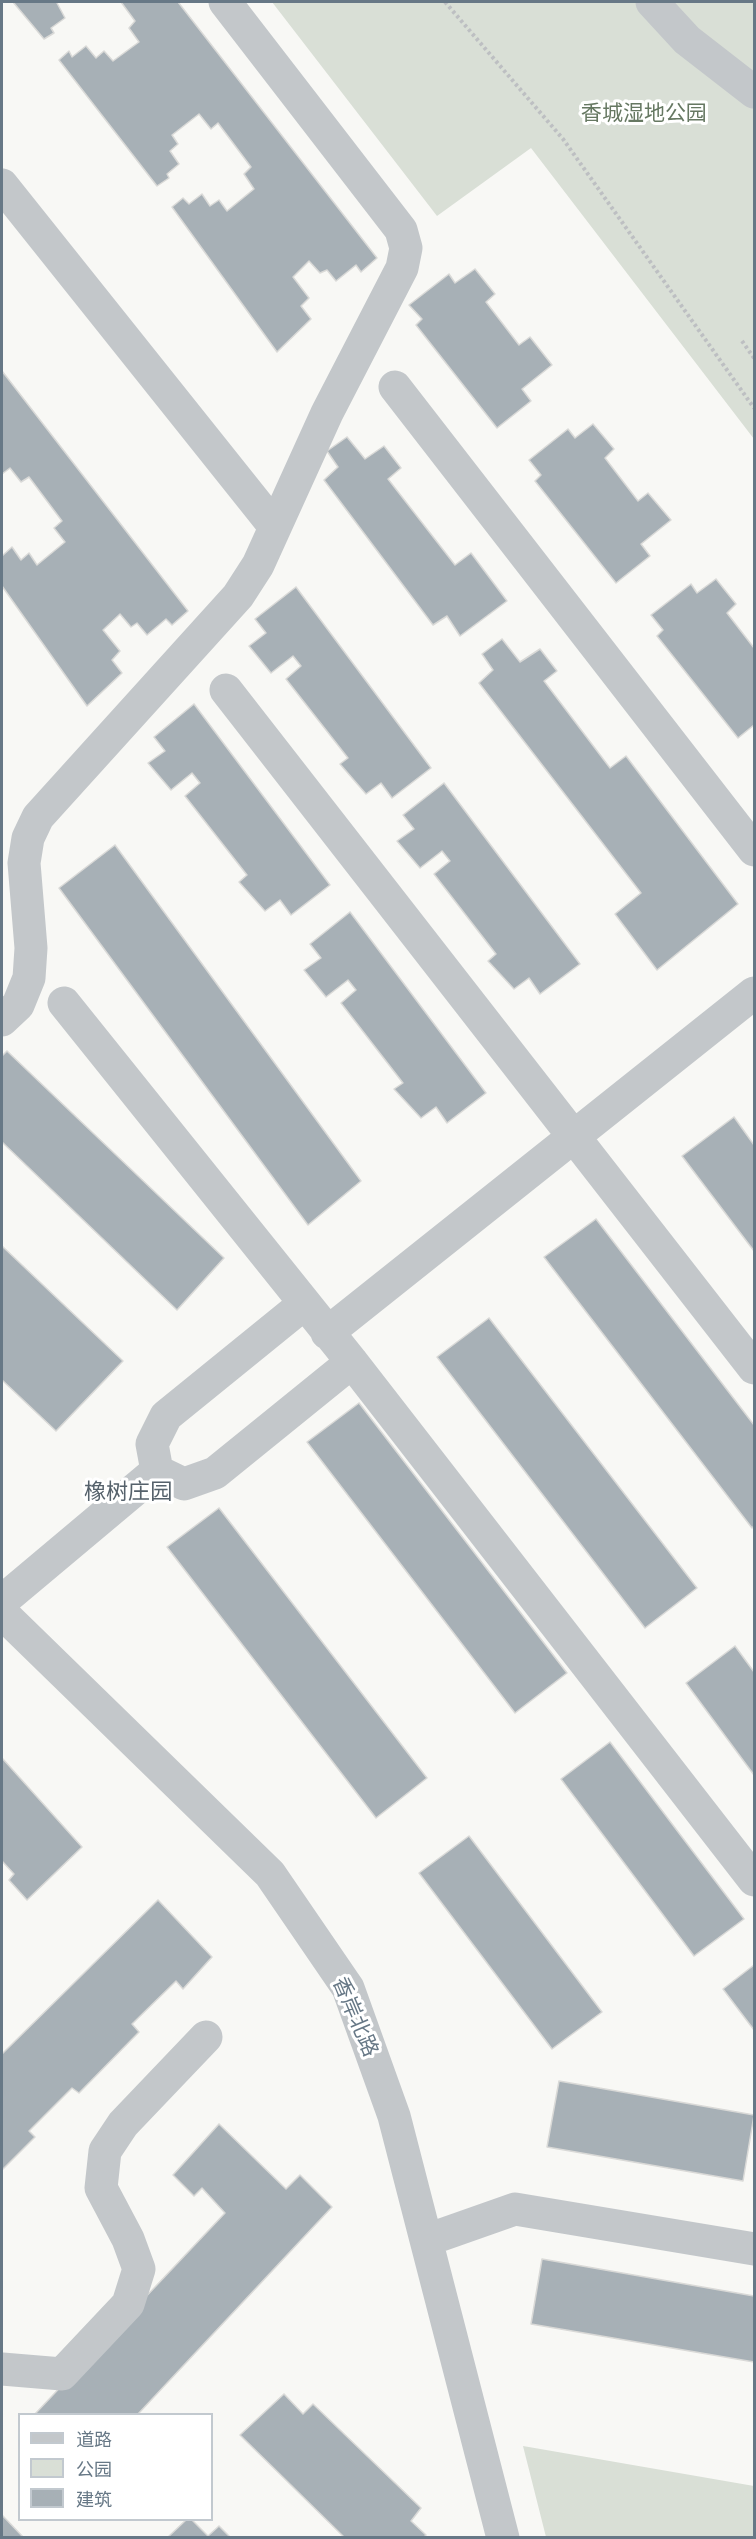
<!DOCTYPE html>
<meta charset="utf-8">
<style>
body{margin:0}
#map{position:relative;width:756px;height:2539px;overflow:hidden;background:#f8f8f5;font-family:"Alegreya Sans","Noto Sans SC",sans-serif}
canvas{display:block}
.frame{position:absolute;inset:0;border:3px solid #677886;pointer-events:none}
.legend{position:absolute;left:18px;top:2413px;width:195px;height:108px;box-sizing:border-box;background:#fff;border:2px solid #c2c9cf;margin:0;padding:8px 10px;list-style:none;font-size:18px;color:#677886}
.legend li{display:flex;align-items:center;gap:12px;height:30px}
.legend b{width:30px;border:2px solid #c2c9cf}
</style>
<div id="map">
<canvas width="756" height="2539"></canvas>
<div class="frame"></div>
<ul class="legend">
<li><b style="height:8px;background:#c3c7ca"></b>道路</li>
<li><b style="height:16px;background:#d9dfd6"></b>公园</li>
<li><b style="height:16px;background:#a7b0b6"></b>建筑</li>
</ul>
</div>
<script>
const ctx = document.querySelector('canvas').getContext('2d');
ctx.lineJoin = 'round';
function fillPath(path, color) { ctx.fillStyle = color; ctx.fill(path, 'evenodd'); }
const shape = rows => new Path2D(rows.map(r => 'M' + r).join(''));
function strokePath(path, color, width, dash) { ctx.strokeStyle = color; ctx.lineWidth = width; ctx.lineCap = dash ? 'butt' : 'round'; ctx.setLineDash(dash || []); ctx.stroke(path); }
function drawText(font, color, halo, rows, align = 'center') {
  ctx.font = font + ' "Alegreya Sans","Noto Sans SC",sans-serif'; ctx.lineWidth = 6; ctx.setLineDash([]); ctx.textBaseline = 'middle'; ctx.strokeStyle = halo; ctx.fillStyle = color; for (const [text, x, y, turn = 0] of rows) {
    ctx.save(); ctx.translate(x, y); ctx.rotate((+turn || 0) * Math.PI / 180); ctx.textAlign = isNaN(turn) ? turn : align; if (halo) ctx.strokeText(text, 0, 0); ctx.fillText(text, 0, 0); ctx.restore();
  }
}
fillPath(shape([
 [272,2,754,2,754,439,531,148,437,216],
 [523,2446,754,2486,754,2537,546,2537]
]), '#d9dfd6');
const building = shape([
 [13,2,58,2,57,3,65,18,51,28,54,33,44,39,13,2],
 [121,2,178,2,377,258,361,272,356,265,336,281,327,270,320,273,309,261,293,277,309,298,301,306,311,319,277,352,172,207,183,198,189,204,202,194,210,206,219,200,227,211,254,189,244,174,251,167,218,123,211,129,199,114,172,135,178,144,170,151,179,164,167,174,169,178,157,186,59,60,69,51,72,57,86,46,96,58,104,51,113,61,139,42,129,28,135,21,121,2],
 [475,269,495,294,486,302,519,345,530,337,552,365,522,389,531,401,497,428,416,325,422,319,409,305,449,274,455,283,475,269],
 [2,371,188,611,172,625,166,619,147,635,137,623,131,627,120,614,103,630,120,651,112,660,122,673,87,706,2,586,2,556,12,547,21,560,29,553,37,565,65,542,54,528,62,521,29,477,21,482,10,468,2,474,2,371],
 [593,424,614,449,605,458,638,501,648,493,671,520,641,544,650,556,616,583,535,481,541,475,529,460,568,429,575,438,593,424],
 [347,437,365,459,384,446,401,468,388,479,455,565,471,553,507,601,460,636,447,616,433,625,324,480,338,467,327,451,347,437],
 [716,579,736,604,727,613,754,648,754,725,738,738,657,636,663,630,651,615,691,584,697,593,716,579],
 [296,587,431,768,392,798,381,783,366,794,340,764,348,758,286,679,301,666,293,656,271,673,249,646,266,633,255,619,296,587],
 [502,639,520,662,540,649,557,671,544,681,610,768,626,756,738,904,657,970,615,914,641,893,479,683,493,670,482,654,502,639],
 [194,704,330,885,291,915,280,900,265,911,239,882,247,875,185,796,200,783,192,773,171,790,148,763,165,751,154,737,194,704],
 [444,783,580,964,540,994,529,978,514,989,488,961,496,954,434,874,450,861,442,851,420,868,397,841,414,829,403,815,444,783],
 [115,845,361,1181,308,1225,59,888,115,845],
 [350,912,486,1093,447,1123,436,1107,421,1118,394,1089,403,1083,341,1003,356,990,348,980,326,997,304,970,321,958,310,944,350,912],
 [7,1051,224,1258,177,1310,2,1142,2,1056,7,1051],
 [734,1117,754,1145,754,1251,682,1156,734,1117],
 [596,1219,754,1425,754,1526,752,1528,544,1257,596,1219],
 [2,1246,123,1361,56,1431,2,1380,2,1246],
 [489,1318,697,1588,645,1628,437,1357,489,1318],
 [359,1403,567,1673,515,1713,307,1442,359,1403],
 [219,1508,427,1778,376,1818,167,1547,219,1508],
 [735,1646,754,1672,754,1775,686,1683,735,1646],
 [610,1742,744,1919,694,1956,561,1779,610,1742],
 [2,1758,82,1847,27,1900,9,1880,14,1874,2,1861,2,1758],
 [469,1836,602,2012,552,2049,419,1873,469,1836],
 [158,1900,212,1957,183,1989,176,1981,132,2024,139,2032,79,2093,72,2088,29,2131,35,2137,2,2170,2,2054,158,1900],
 [754,1965,754,2030,723,1989,754,1965],
 [559,2081,754,2115,743,2181,547,2147,559,2081],
 [219,2124,286,2189,300,2175,332,2207,138,2414,35,2414,225,2213,202,2188,194,2196,173,2175,219,2124],
 [542,2259,754,2296,754,2362,531,2324,542,2259],
 [284,2394,303,2414,313,2404,421,2508,411,2521,426,2535,423,2538,345,2538,240,2435,284,2394],
 [2,2515,24,2538,2,2538,2,2515],
 [186,2520,192,2520,208,2536,219,2526,231,2538,167,2538,186,2520]
]);
fillPath(building, '#a7b0b6');
strokePath(building, '#d9d9d7', 1.5);
strokePath(shape([
 [445,2,563,139,754,408],
 [742,341,754,358]
]), '#bdbfc2', 4, [3, 3]);
strokePath(shape([
 [652,2,687,40,754,92],
 [2,185,275,527],
 [395,387,754,850],
 [226,690,754,1368],
 [64,1003,352,1362,754,1880],
 [2,1020,18,1005,29,978,31,948,24,863,28,838,38,817,238,596,258,565,327,413,402,268,406,248,401,230,225,2],
 [327,1333,754,993],
 [157,1471,184,1484,215,1473,352,1362],
 [157,1471,152,1444,166,1416,304,1304],
 [2,1601,157,1471],
 [2,1613,270,1874,348,1988,394,2116,503,2538],
 [427,2240,515,2209,754,2249],
 [2,2369,62,2374,128,2304,139,2269,128,2239,101,2188,105,2151,123,2124,206,2037]
]), '#c3c7ca', 33);
drawText('21px', '#667862', '#fff', [
 ["香城湿地公园",644,114]
]);
drawText('21px', '#677886', '#fff', [
 ["香岸北路",355,2017,67]
]);
drawText('22px', '#55616b', '#fff', [
 ["橡树庄园",128,1492]
]);
</script>
